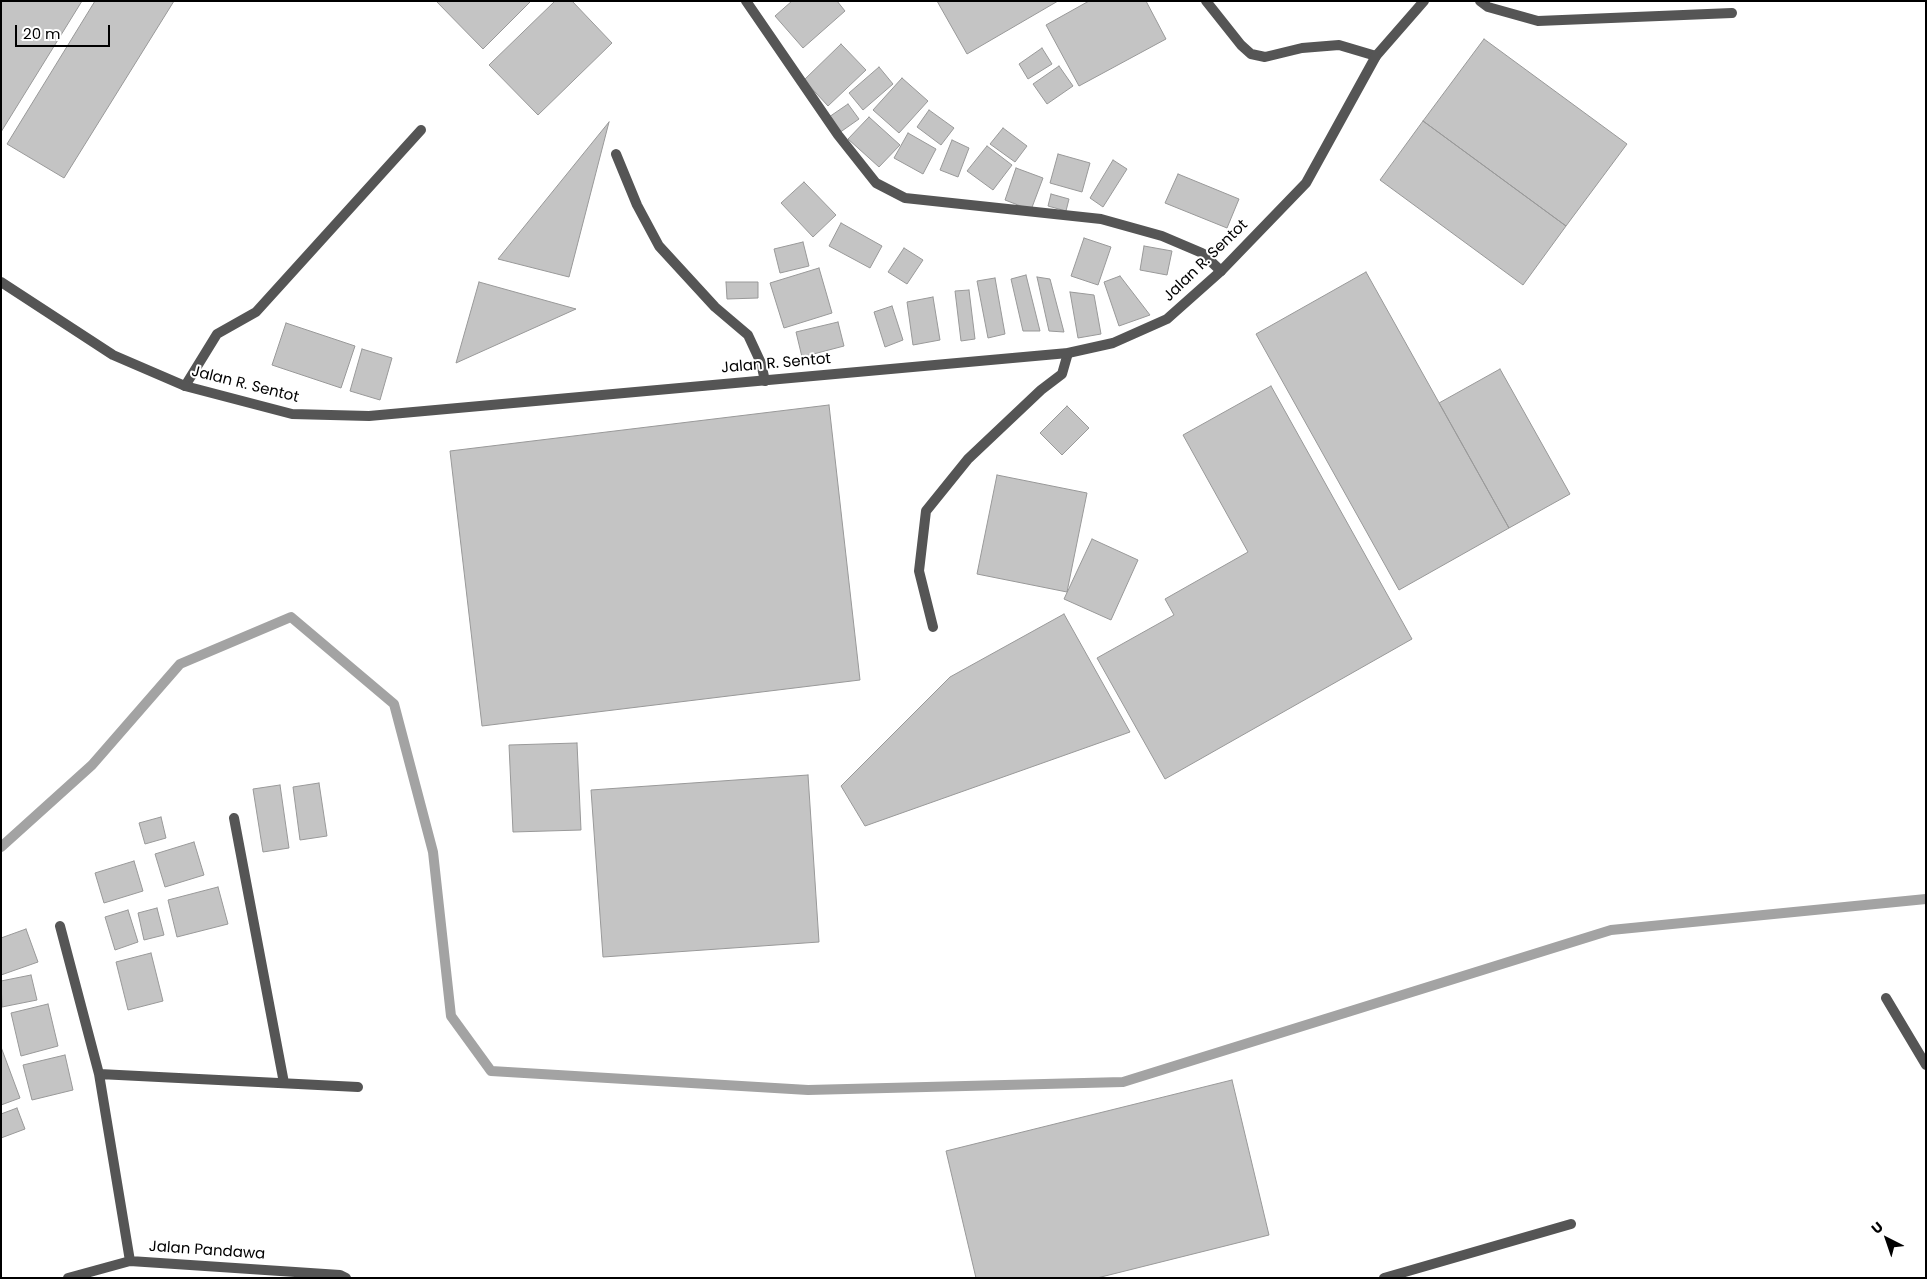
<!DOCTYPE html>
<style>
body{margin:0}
#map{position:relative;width:1927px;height:1279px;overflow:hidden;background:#fff;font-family:Poppins,sans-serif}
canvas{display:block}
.frame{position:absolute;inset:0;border:2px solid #000;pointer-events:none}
.north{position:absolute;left:1862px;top:1214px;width:50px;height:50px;-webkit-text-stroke:4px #fff;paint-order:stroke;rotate:319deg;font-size:14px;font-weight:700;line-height:20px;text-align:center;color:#000}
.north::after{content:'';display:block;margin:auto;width:18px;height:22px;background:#000;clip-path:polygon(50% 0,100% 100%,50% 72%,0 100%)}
.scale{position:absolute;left:15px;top:25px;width:95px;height:22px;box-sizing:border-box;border:2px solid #000;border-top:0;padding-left:6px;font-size:15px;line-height:18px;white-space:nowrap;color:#000;-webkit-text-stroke:4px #fff;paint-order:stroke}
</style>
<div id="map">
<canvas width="1927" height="1279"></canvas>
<div class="frame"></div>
<div class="north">U</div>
<div class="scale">20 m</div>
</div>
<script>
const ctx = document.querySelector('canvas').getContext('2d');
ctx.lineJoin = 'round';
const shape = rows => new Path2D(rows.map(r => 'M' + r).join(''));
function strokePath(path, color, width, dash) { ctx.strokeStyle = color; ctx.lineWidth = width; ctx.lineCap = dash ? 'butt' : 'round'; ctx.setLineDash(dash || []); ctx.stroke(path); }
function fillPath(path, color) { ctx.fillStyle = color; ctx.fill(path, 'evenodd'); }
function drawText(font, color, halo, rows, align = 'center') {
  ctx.font = font + ' Poppins,sans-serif'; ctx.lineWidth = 4; ctx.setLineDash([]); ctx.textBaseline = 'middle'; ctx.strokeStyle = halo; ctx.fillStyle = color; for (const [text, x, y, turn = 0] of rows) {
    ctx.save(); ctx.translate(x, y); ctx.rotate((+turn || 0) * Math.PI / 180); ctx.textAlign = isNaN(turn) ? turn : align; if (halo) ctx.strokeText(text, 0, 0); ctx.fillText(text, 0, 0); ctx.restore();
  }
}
strokePath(shape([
 [1,847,92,765,180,664,291,617,394,704,433,852,451,1016,491,1071,808,1090,1123,1082,1611,930,1926,899]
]), '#a3a3a3', 10);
const building = shape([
 [1,1,82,1,1,132,1,1],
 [95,1,174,1,64,178,7,144,95,1],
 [436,1,531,1,483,49,436,1],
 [555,1,572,1,612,43,538,115,489,65,555,1],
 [792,1,837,1,845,11,803,48,775,16,792,1],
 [937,1,1058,1,967,54,937,1],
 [1089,1,1146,1,1166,39,1079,86,1046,25,1089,1],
 [1484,39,1627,144,1566,226,1423,121,1484,39],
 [841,44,866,70,828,106,804,80,841,44],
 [1042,48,1052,64,1028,79,1019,64,1042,48],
 [1059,66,1073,86,1047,104,1033,84,1059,66],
 [879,67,893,84,863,110,849,93,879,67],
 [902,78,928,101,899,133,873,110,902,78],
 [848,104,859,119,839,133,829,117,848,104],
 [929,110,954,128,941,145,917,127,929,110],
 [869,117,900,145,879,167,848,139,869,117],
 [1423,121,1566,226,1523,285,1380,180,1423,121],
 [609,122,569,277,498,259,609,122],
 [1003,128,1027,146,1015,162,990,144,1003,128],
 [908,133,936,149,923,174,894,158,908,133],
 [952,140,969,148,958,177,940,170,952,140],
 [987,146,1012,165,993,190,967,171,987,146],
 [1058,154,1090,163,1082,192,1050,183,1058,154],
 [1113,160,1127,169,1103,207,1090,198,1113,160],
 [1016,168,1043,178,1031,210,1005,200,1016,168],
 [1178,174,1239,199,1227,228,1165,203,1178,174],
 [804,182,836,215,813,237,781,203,804,182],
 [1051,194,1069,199,1066,211,1048,206,1051,194],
 [841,223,882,246,870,268,829,246,841,223],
 [1084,238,1111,247,1098,285,1071,276,1084,238],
 [803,242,809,266,780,273,774,249,803,242],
 [1144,246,1172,251,1167,275,1140,270,1144,246],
 [904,248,923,260,907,284,888,272,904,248],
 [819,268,832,313,784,328,770,283,819,268],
 [1366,272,1509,528,1399,590,1256,334,1366,272],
 [1026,275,1040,331,1023,331,1011,279,1026,275],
 [1120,276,1150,315,1119,326,1104,282,1120,276],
 [1037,277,1050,279,1064,332,1049,331,1037,277],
 [995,278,1005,334,988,338,977,281,995,278],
 [479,282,576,309,456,363,479,282],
 [726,282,758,282,758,298,727,299,726,282],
 [969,290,975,339,961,341,955,291,969,290],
 [1070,292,1094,295,1101,334,1078,338,1070,292],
 [933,297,940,340,913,345,907,302,933,297],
 [892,306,903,340,885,347,874,312,892,306],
 [838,322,844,346,802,357,796,332,838,322],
 [286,323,355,346,341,388,272,365,286,323],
 [362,349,392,358,380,400,350,391,362,349],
 [1500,369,1570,494,1509,528,1439,403,1500,369],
 [1271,386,1412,639,1165,779,1097,658,1174,615,1165,599,1248,552,1183,435,1271,386],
 [829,405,860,680,482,726,450,451,829,405],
 [1067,406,1089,428,1062,455,1040,433,1067,406],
 [997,475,1087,493,1067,592,977,574,997,475],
 [1092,539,1138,560,1111,620,1064,599,1092,539],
 [1064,614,1130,732,865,826,841,786,950,677,1064,614],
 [577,743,581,830,513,832,509,745,577,743],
 [808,775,819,942,603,957,591,790,808,775],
 [319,783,327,836,300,840,293,787,319,783],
 [280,785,289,848,263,852,253,789,280,785],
 [161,817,166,838,145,844,139,823,161,817],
 [194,842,204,875,165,887,155,854,194,842],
 [134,861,143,891,104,903,95,873,134,861],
 [218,887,228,924,177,937,168,900,218,887],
 [157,908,164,935,144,940,138,913,157,908],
 [128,910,138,942,115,950,105,917,128,910],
 [26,929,38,962,1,975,1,938,26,929],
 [151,953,163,1001,128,1010,116,962,151,953],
 [31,975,37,1000,2,1007,1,981,31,975],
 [48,1004,58,1046,21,1056,11,1013,48,1004],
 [1,1047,20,1098,1,1105,1,1047],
 [65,1055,73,1090,32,1100,23,1065,65,1055],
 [1232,1080,1269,1235,1097,1278,976,1278,946,1151,1232,1080],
 [17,1108,25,1129,1,1138,1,1114,17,1108]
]);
fillPath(building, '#c4c4c4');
strokePath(building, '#999', 1);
strokePath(shape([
 [1206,1,1241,45,1251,54,1265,57,1302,48,1339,45,1376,56],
 [1480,1,1488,7,1538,21,1732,13],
 [616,154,637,205,659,246,715,307,748,335,761,363,765,381],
 [185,386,217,334,256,312,421,130],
 [933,627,919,571,926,511,968,459,1041,390,1062,374,1068,353],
 [1886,998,1926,1065],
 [1384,1278,1571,1224]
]), '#555', 10);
strokePath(shape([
 [746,1,838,135,876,183,905,198,1101,219,1162,236,1202,253,1221,271],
 [234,818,284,1083],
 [60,926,99,1074,130,1261],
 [99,1074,358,1087],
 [68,1278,130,1261,340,1275,346,1278]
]), '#555', 10);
strokePath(shape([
 [1,282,113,355,185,386,292,414,369,416,1068,353,1113,343,1167,319,1221,271,1306,183,1376,56,1424,1]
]), '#555', 10);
drawText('15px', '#000', '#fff', [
 ["Jalan R. Sentot",1206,261,-44],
 ["Jalan R. Sentot",776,364,-5],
 ["Jalan R. Sentot",245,385,14],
 ["Jalan Pandawa",207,1251,4]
]);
</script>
